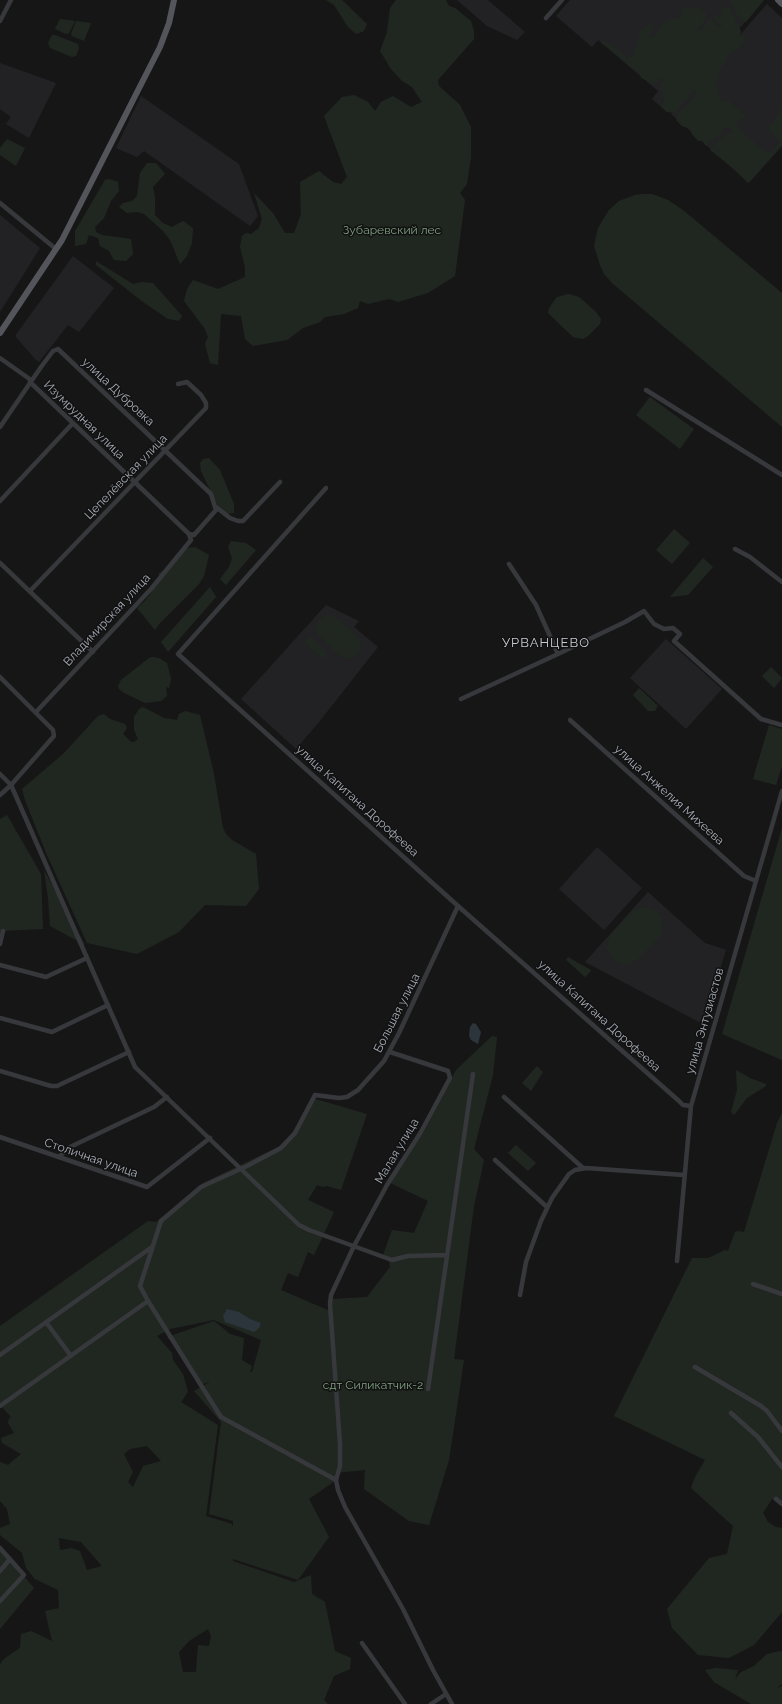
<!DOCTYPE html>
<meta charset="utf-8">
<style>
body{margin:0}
canvas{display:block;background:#161617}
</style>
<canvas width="782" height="1704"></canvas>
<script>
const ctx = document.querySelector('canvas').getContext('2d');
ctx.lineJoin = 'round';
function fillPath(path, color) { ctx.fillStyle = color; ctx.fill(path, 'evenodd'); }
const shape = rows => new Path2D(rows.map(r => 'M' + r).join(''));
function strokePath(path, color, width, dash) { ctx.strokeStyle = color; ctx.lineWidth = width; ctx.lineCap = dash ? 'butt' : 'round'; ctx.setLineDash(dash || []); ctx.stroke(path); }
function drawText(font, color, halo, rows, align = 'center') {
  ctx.font = font + ' Raleway,sans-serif'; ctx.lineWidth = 3; ctx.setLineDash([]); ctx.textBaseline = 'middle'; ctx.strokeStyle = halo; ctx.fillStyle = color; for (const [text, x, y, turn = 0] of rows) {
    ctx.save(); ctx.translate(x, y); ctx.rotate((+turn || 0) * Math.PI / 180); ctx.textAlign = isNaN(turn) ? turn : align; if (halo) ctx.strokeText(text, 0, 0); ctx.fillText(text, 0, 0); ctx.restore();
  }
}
fillPath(shape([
 [457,0,488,0,525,32,517,40,487,26],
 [570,0,764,0,667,112,652,99,658,91,598,40,592,47,556,16],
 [767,4,782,18,782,146,749,183,671,114],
 [0,63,56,83,29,138,6,124,11,117,0,109],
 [141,96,239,164,258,216,250,226,144,151,137,157,116,148],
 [0,215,40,248,0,312],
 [73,256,114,288,79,332,68,325,39,362,36,360,15,336],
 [326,605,359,621,354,627,378,647,319,722,296,749,241,699],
 [666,639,722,689,686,729,630,678],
 [597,847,642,888,604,930,559,889],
 [648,892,705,943,726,950,706,1016,699,1022,585,962]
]), '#222224');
fillPath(shape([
 [326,0,342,0,367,24,364,31,356,34,348,27,334,5],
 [396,0,446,0,449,6,455,8,471,21,474,31,474,39,438,80,439,86,460,105,471,127,471,157,467,184,460,193,465,200,455,276,428,293,398,302,389,299,368,304,360,301,358,308,344,314,325,317,320,322,303,328,287,340,253,346,245,339,241,316,221,314,218,365,210,363,205,344,208,337,205,329,184,301,187,289,193,280,218,289,245,277,245,267,240,247,242,236,246,233,251,234,259,228,262,219,254,193,273,213,285,233,294,233,301,214,300,182,319,171,333,182,341,184,347,177,324,116,342,97,354,95,368,102,375,111,381,102,393,96,411,107,422,102,412,87,402,81,391,69,380,51,387,32,390,8],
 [730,0,764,0,746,22,739,18],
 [694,7,698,7,703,10,707,15,704,21,697,29,697,31,701,30,709,20,711,19,713,23,717,26,723,25,716,22,714,17,716,16,720,17,722,7,727,7,730,8,739,27,741,32,739,38,744,35,746,38,739,48,728,56,721,67,716,86,720,96,719,100,722,102,727,100,745,115,744,118,737,121,738,129,741,132,767,153,770,153,780,142,770,132,768,128,782,109,782,144,748,183,733,168,710,150,725,135,733,132,732,129,723,127,721,134,713,139,714,141,709,143,708,146,705,145,703,141,698,141,692,134,690,129,682,126,676,120,679,113,697,95,697,92,694,90,675,113,667,112,661,107,664,100,660,84,665,80,660,78,656,83,653,85,648,81,641,78,639,71,635,71,614,52,601,43,603,41,618,50,627,58,632,58,639,38,639,32,651,24,653,25,650,36,651,38,654,38,661,25,671,19,679,18,682,14,681,8,690,9],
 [60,19,75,21,69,33,66,34,55,29],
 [76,21,91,23,84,41,72,36,71,34],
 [52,35,55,35,78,44,79,48,76,56,72,57,50,48,48,43],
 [7,139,25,148,16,166,0,155,0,148],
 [147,163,156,163,165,174,153,187,155,197,155,215,163,223,172,227,183,221,193,228,192,243,187,256,180,264,170,240,163,231,144,214,137,212,127,213,119,207,123,203,132,201,137,196,140,173],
 [109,179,118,182,119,191,111,201,104,218,95,227,96,232,102,235,131,239,133,254,126,261,114,260,109,251,100,246,98,238,89,235,86,244,75,246,75,231,105,180],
 [643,194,652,194,668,200,683,210,782,293,782,427,612,283,604,274,600,265,594,246,598,228,609,210,619,201,635,195],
 [96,261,133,284,142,282,153,283,182,316,179,321,168,319,143,302,96,265],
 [569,294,579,297,596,312,601,319,600,324,588,336,583,339,573,337,548,313,549,308,557,297],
 [650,397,694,429,680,449,636,415],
 [209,458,220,470,234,504,234,513,227,514,218,506,209,488,201,471,200,463,203,459],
 [674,529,690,543,672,564,656,550],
 [231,541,246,543,256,550,226,585,220,579,229,567,232,558,228,547],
 [195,547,209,555,204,576,199,584,159,624,155,630,137,608,145,601,158,583,159,573,166,569,187,548],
 [703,558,713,567,688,595,670,597],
 [210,587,216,597,168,652,161,642],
 [329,615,334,616,360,639,361,643,360,651,358,654,353,658,345,658,340,656,317,633,317,625,318,621,325,616],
 [309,636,328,653,323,659,304,642],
 [152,657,159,658,167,663,171,679,169,688,166,687,167,696,161,701,145,703,124,693,119,689,118,686,121,680,149,658],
 [771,667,782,678,774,688,762,676],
 [639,688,655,703,655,704,658,705,655,711,648,711,633,695],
 [143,707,164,718,177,720,179,714,185,711,200,715,214,774,223,828,226,834,232,840,256,854,259,889,246,906,205,905,179,932,137,954,87,943,47,855,25,800,22,789,64,753,98,716,104,714,110,719,125,724,127,728,123,734,131,742,134,742,138,739,134,730,134,717,139,709],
 [769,725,782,729,782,766,776,785,753,779],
 [7,815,41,874,43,929,2,931,0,933,0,819],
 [782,828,782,1060,722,1034],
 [44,870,50,881,85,945,50,926,48,898],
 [641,907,653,909,661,916,663,924,661,935,636,961,628,964,620,963,614,960,609,952,607,948,609,937,632,912],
 [568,957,591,970,591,971,585,977,566,960],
 [492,1036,497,1037,493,1075,474,1149,484,1160,474,1206,454,1359,464,1360,449,1460,429,1525,409,1521,364,1489,365,1470,335,1473,335,1481,309,1499,329,1537,298,1580,233,1559,233,1561,294,1582,311,1575,312,1594,325,1602,335,1651,351,1658,350,1669,334,1676,324,1700,328,1704,0,1704,0,1664,5,1658,20,1648,21,1634,31,1631,52,1641,45,1611,59,1608,58,1590,35,1579,26,1568,22,1553,0,1535,0,1528,10,1524,7,1509,0,1501,0,1462,8,1465,21,1454,2,1443,1,1438,14,1433,8,1423,9,1418,11,1417,0,1405,0,1326,148,1221,156,1222,203,1183,278,1147,292,1133,312,1098,367,1114,341,1190,327,1186,323,1187,317,1185,308,1200,334,1212,314,1255,308,1252,298,1277,288,1273,281,1290,330,1311,333,1299,367,1297,390,1267,389,1261,382,1258,392,1230,414,1233,428,1201,390,1183,425,1130,456,1070],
 [214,1320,261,1340,252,1372,250,1372,252,1366,242,1360,244,1338,230,1334,214,1321,167,1337,184,1354,199,1385,210,1382,194,1391,221,1422,209,1514,233,1521,233,1527,232,1524,206,1516,218,1425,181,1402,188,1392,183,1374,173,1360,172,1353,157,1336,170,1329],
 [147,1446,161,1461,143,1466,133,1487,128,1482,133,1472,124,1454,130,1449],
 [59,1538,81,1542,102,1566,87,1570,80,1551,72,1548,60,1550],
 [208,1629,211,1636,209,1646,198,1645,196,1672,183,1672,179,1652,189,1641],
 [537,1066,543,1072,531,1091,522,1083],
 [736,1070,750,1078,766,1084,766,1086,747,1098,734,1115,731,1112,737,1090],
 [782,1113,782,1506,772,1499,763,1513,768,1522,776,1527,782,1528,782,1612,754,1645,729,1658,698,1655,672,1628,667,1609,709,1558,727,1554,733,1526,691,1488,695,1477,705,1460,614,1416,692,1258,708,1258,725,1250,728,1251,735,1232,738,1231,744,1232,777,1123],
 [516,1145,536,1163,528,1171,508,1153],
 [0,1548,34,1588,0,1629],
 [780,1651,782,1651,782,1684,777,1688,782,1686,782,1704,751,1704,714,1682,705,1670,716,1668,738,1670,735,1679,741,1672,754,1666,767,1654]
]), '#202720');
fillPath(shape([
 [473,1023,476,1024,481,1032,478,1044,471,1040,469,1036,470,1027],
 [227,1309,239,1312,250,1319,261,1323,259,1328,254,1332,225,1322,223,1316]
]), '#2c353b');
strokePath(shape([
 [546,18,562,0],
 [0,21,11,0],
 [0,203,56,249],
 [0,358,31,380],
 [30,382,189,534,191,540,151,589,36,712],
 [646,390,782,475],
 [0,427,41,367,53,351,58,349,211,494,216,510,194,535,189,534],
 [326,488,178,654,458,906,679,1101,683,1105,691,1106],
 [0,501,73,423],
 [216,507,230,518,238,521,243,521,280,482],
 [735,549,750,557,782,582],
 [0,563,93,652],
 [30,591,206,408,206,403,201,395,187,382,178,384],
 [558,654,625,622,644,611,654,624,664,629,673,628,680,634,674,641,761,719,782,725],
 [0,677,53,730,54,736,11,785,0,774],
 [461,699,558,654,536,605,509,564],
 [570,720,744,876,756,881],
 [0,795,11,785,135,1067,299,1225,309,1230,392,1260,408,1256,447,1255],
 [0,944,3,931],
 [0,965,46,977,87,958],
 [0,1018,52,1032,108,1005],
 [390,1052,448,1071,450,1078,421,1132,387,1185,354,1246,331,1295,330,1304,340,1444,340,1466,336,1480,338,1490,345,1507,403,1609,433,1670,452,1704],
 [0,1071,51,1086,57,1086,129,1052],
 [504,1097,583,1168],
 [0,1137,147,1187,210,1138],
 [59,1157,68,1148,154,1107,167,1097],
 [495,1160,547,1207],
 [677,1261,691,1106,782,791],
 [753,1284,782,1294],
 [520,1295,526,1262,541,1221,552,1198,569,1174,575,1170,586,1168,684,1175],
 [46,1322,71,1356],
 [0,1355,152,1247],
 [695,1367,761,1406,767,1411,782,1431],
 [428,1389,473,1074],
 [0,1406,148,1301],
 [731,1413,758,1437,782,1467],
 [336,1480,221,1417,148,1301,140,1286,161,1221,201,1187,247,1166,281,1148,295,1133,315,1095,339,1098,347,1097,358,1090,384,1061,399,1033,458,906],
 [776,1499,782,1504],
 [0,1548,24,1575,0,1601],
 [0,1571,10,1559],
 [362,1643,405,1704],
 [431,1704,446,1694]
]), '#37383c', 4.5);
strokePath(shape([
 [778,0,782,4],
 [0,333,62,240,160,47,169,23,174,0]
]), '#53555b', 6);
drawText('12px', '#80a180', '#111112', [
 ["Зубаревский лес",392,230],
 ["сдт Силикатчик-2",373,1385]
]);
drawText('12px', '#a8aeb7', '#111112', [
 ["улица Дубровка",118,392,43],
 ["Изумрудная улица",84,420,44],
 ["Цепелёвская улица",126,477,-46],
 ["Владимирская улица",107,620,-47],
 ["улица Анжелия Михеева",669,795,42],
 ["улица Капитана Дорофеева",357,801,42],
 ["Большая улица",397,1013,-63],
 ["улица Капитана Дорофеева",599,1016,42],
 ["улица Энтузиастов",705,1021,-74],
 ["Малая улица",397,1151,-59],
 ["Столичная улица",91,1158,19]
]);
ctx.letterSpacing = '1px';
drawText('13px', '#c9ccd3', '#111112', [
 ["УРВАНЦЕВО",546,643]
]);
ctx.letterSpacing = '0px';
</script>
